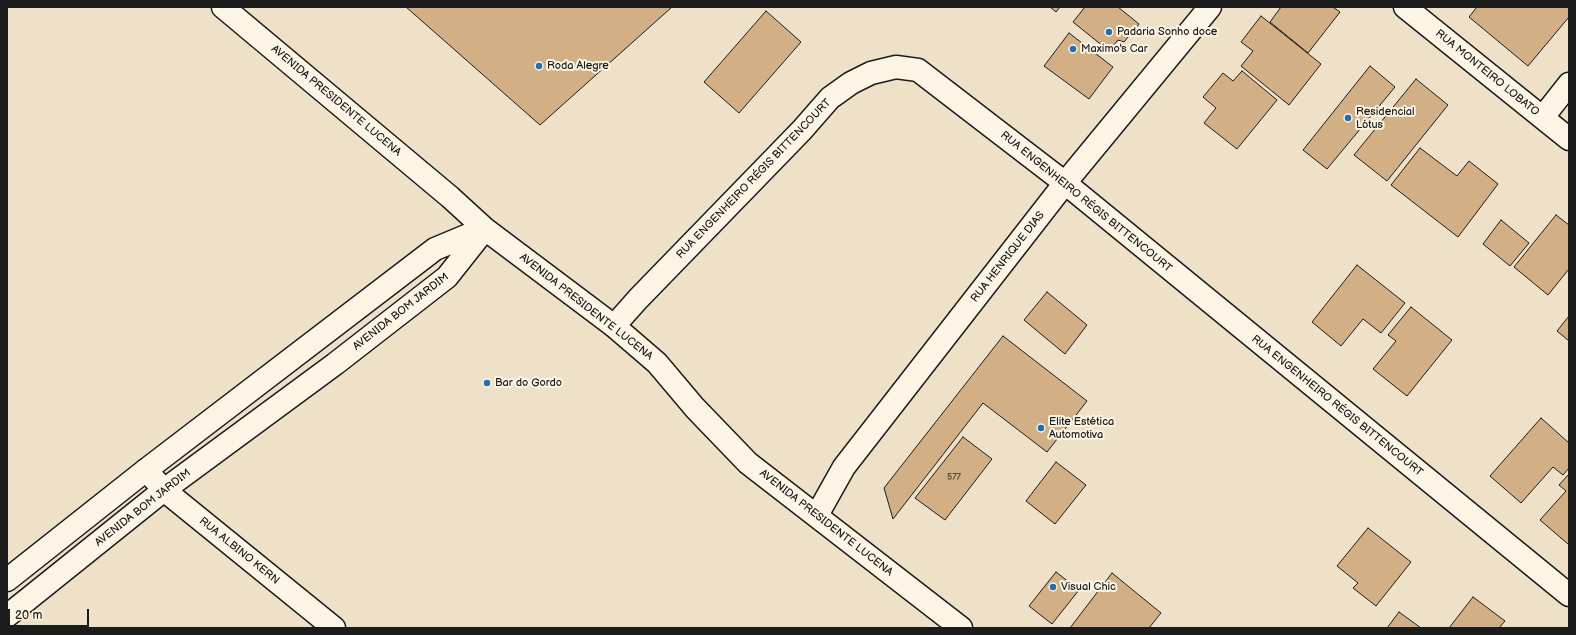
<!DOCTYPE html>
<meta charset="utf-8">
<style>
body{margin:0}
#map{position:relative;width:1576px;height:635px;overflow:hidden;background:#efe0c8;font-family:"Balsamiq Sans",sans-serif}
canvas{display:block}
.frame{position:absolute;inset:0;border:8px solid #1c1c1c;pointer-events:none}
.scale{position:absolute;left:8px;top:609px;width:81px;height:18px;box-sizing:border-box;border:2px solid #1c1c1c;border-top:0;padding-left:5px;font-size:12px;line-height:14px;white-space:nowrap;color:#1c1c1c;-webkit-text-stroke:3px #fcf5e5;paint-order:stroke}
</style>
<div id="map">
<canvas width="1576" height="635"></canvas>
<div class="frame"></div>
<div class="scale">20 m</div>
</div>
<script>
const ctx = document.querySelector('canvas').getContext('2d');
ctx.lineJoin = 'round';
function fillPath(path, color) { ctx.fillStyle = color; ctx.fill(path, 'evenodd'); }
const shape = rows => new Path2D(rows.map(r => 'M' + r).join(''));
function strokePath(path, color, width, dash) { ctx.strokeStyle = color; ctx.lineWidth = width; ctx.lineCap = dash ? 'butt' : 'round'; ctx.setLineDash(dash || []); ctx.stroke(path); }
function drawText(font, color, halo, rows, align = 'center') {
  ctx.font = font + ' "Balsamiq Sans",sans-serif'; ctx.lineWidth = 4; ctx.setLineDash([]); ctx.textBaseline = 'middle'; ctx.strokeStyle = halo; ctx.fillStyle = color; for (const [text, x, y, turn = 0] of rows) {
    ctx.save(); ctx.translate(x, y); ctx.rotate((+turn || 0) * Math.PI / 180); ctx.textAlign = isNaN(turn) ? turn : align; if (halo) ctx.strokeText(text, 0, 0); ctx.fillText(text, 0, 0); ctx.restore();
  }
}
const building = shape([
 [406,7,672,7,540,125,406,7],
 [1050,7,1060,7,1056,12,1050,7],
 [1085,7,1118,7,1139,24,1124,42,1118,40,1109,51,1073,22,1085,7],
 [1281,7,1333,7,1340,12,1308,53,1270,22,1281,7],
 [1477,7,1569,7,1569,17,1528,66,1469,17,1477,7],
 [766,11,801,42,739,113,704,82,766,11],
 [1261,16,1321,64,1289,105,1241,66,1253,51,1241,42,1261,16],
 [1069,33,1113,67,1089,99,1044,66,1069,33],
 [1370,66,1395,87,1327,169,1303,150,1370,66],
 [1242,71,1277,100,1237,149,1204,123,1216,108,1203,97,1223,73,1233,81,1242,71],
 [1416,79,1448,105,1387,181,1354,155,1416,79],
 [1420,148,1457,176,1469,161,1498,184,1458,237,1391,185,1420,148],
 [1556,215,1569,225,1569,269,1548,295,1514,267,1556,215],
 [1501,220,1529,243,1510,266,1483,244,1501,220],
 [1357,265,1405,303,1381,333,1363,319,1341,346,1312,322,1357,265],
 [1047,292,1087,325,1065,354,1024,320,1047,292],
 [1411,307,1452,340,1407,396,1373,369,1396,341,1388,335,1411,307],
 [1569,316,1569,341,1557,331,1569,316],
 [1003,336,1087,401,1047,452,983,403,893,519,884,488,1003,336],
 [1541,418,1569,443,1569,468,1563,475,1553,467,1521,503,1490,476,1541,418],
 [963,437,992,459,945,520,915,498,963,437],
 [1056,462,1086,485,1055,524,1026,501,1056,462],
 [1569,474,1569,543,1568,544,1540,520,1566,491,1559,485,1569,474],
 [1368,528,1411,562,1376,606,1353,588,1358,583,1337,566,1368,528],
 [1056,572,1079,590,1052,624,1029,606,1056,572],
 [1112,573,1161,613,1149,628,1070,628,1112,573],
 [1473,597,1505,621,1499,628,1449,628,1473,597],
 [1399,612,1421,628,1387,628,1399,612]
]);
fillPath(building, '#d2af85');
strokePath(building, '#1c1c1c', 1);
const minor = shape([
 [1405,7,1569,139],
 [1543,117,1569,84],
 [146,470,164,490,334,628],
 [817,515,844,467,1065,183,1210,7]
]);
const tertiary = shape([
 [614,326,638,299,802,130,830,98,851,83,871,73,896,67,918,70,1065,183,1569,595]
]);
const secondary = shape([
 [223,7,450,197,485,229,614,326,657,363,695,408,748,463,961,628],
 [7,580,146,470,435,249,483,229],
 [7,616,164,490,335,364,447,277,485,229]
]);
strokePath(minor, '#1c1c1c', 25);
strokePath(tertiary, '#1c1c1c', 25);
strokePath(secondary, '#1c1c1c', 25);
strokePath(minor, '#fcf5e5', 22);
strokePath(tertiary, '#fcf5e5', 22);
strokePath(secondary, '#fcf5e5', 22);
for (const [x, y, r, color] of [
 [1109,32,4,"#1f6fb2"],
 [1073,49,4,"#1f6fb2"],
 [539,66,4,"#1f6fb2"],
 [1348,118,4,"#1f6fb2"],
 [487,383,4,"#1f6fb2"],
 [1041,428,4,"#1f6fb2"],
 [1053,587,4,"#1f6fb2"]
]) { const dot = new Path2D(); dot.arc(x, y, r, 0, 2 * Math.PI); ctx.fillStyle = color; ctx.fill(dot); strokePath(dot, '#fcf5e5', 1.5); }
drawText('9px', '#4a4136', null, [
 ["577",954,478]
]);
drawText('11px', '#1c1c1c', '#fcf5e5', [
 ["Padaria Sonho doce",1117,32],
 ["Maximo's Car",1081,49],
 ["Roda Alegre",547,66],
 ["Residencial",1356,112],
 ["Lótus",1356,125],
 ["Bar do Gordo",495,383],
 ["Elite Estética",1049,422],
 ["Automotiva",1049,435],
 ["Visual Chic",1061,587]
], 'left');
drawText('11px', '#1c1c1c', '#fcf5e5', [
 ["RUA MONTEIRO LOBATO",1487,73,39],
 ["AVENIDA PRESIDENTE LUCENA",336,101,40],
 ["RUA ENGENHEIRO RÉGIS BITTENCOURT",754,179,-46],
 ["RUA ENGENHEIRO RÉGIS BITTENCOURT",1086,202,39],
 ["RUA HENRIQUE DIAS",1008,257,-52],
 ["AVENIDA PRESIDENTE LUCENA",586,307,38],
 ["AVENIDA BOM JARDIM",401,312,-38],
 ["RUA ENGENHEIRO RÉGIS BITTENCOURT",1337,406,39],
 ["AVENIDA BOM JARDIM",143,508,-38],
 ["AVENIDA PRESIDENTE LUCENA",826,523,38],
 ["RUA ALBINO KERN",239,551,39]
]);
</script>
